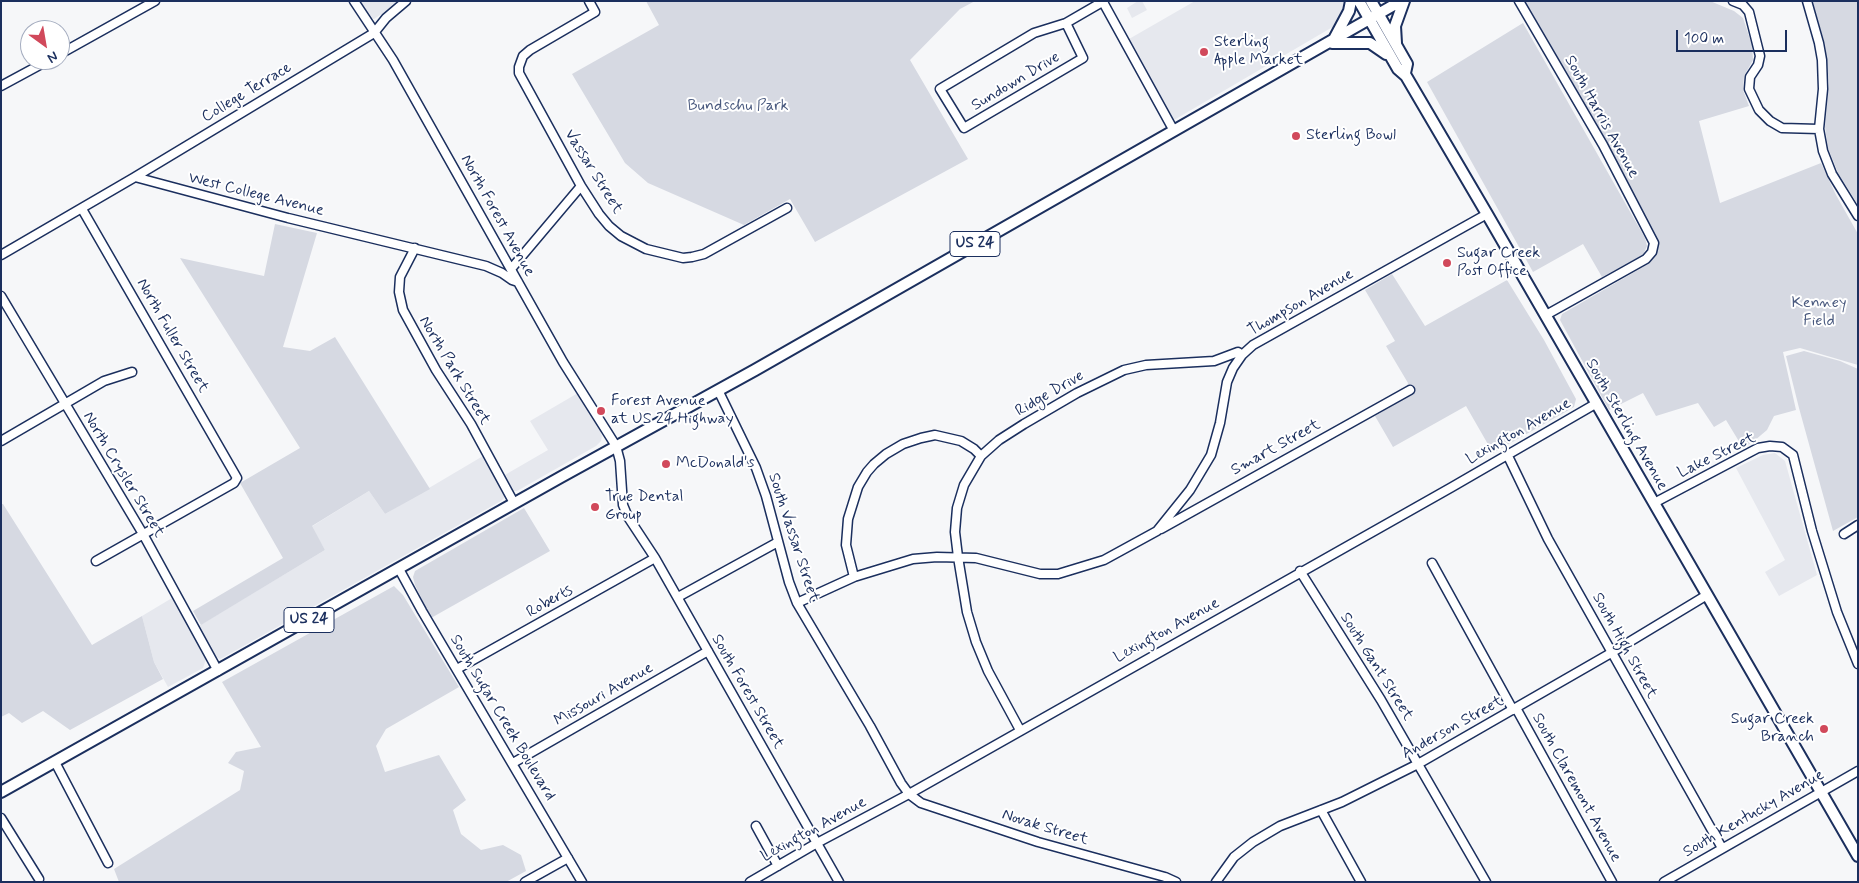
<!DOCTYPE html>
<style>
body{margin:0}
#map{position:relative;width:1859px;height:883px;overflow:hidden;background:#f6f7f9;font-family:Mynerve,sans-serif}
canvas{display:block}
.frame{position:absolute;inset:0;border:2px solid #1b2f5e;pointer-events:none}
.north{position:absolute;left:20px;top:20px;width:50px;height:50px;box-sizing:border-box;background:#fff;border:1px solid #a4acbf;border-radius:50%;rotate:148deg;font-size:14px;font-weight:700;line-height:20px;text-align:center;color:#1b2f5e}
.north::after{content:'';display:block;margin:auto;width:18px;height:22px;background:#d1495b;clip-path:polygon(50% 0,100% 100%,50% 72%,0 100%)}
.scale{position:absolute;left:1676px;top:30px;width:111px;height:22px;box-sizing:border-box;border:2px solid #1b2f5e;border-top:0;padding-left:6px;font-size:15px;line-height:18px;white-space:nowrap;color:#1b2f5e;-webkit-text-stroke:4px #fff;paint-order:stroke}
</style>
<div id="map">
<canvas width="1859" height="883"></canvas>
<div class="frame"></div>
<div class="north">N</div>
<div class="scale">100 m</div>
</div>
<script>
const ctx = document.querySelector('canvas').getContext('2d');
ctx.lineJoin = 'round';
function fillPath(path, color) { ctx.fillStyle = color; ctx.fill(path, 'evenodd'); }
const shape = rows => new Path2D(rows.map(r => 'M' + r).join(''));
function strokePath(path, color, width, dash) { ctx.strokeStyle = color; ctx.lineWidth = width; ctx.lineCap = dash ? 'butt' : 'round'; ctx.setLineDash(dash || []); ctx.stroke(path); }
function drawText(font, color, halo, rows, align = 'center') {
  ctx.font = font + ' Mynerve,sans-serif'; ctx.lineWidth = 4; ctx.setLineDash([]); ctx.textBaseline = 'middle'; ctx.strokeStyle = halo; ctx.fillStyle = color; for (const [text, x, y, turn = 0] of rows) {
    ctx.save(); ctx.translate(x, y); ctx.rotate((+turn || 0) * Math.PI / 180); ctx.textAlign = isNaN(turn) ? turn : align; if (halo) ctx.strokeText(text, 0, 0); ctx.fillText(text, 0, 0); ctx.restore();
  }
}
fillPath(shape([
 [357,1,401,1,374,19,368,17],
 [1138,1,1142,1,1147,10,1132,18,1127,8],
 [1195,1,1348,1,1348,4,1336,25,1174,120,1169,116,1129,39],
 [578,393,599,427,602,436,601,441,596,446,517,491,512,491,503,476,548,450,530,421],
 [1775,453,1785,461,1817,575,1779,596,1765,572,1785,560,1736,468,1763,455],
 [483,456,504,495,504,498,501,501,224,657,220,659,215,656,212,653,197,627,325,550,311,527,369,491,385,514],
 [172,598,206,659,203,668,168,687,154,662,142,616]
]), '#e6e8ee');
fillPath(shape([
 [646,1,975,1,960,9,910,60,968,159,815,242,790,199,744,225,648,183,625,163,572,74,659,25],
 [1522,1,1710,1,1734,11,1743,18,1752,45,1753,60,1744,76,1743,90,1749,106,1699,121,1720,203,1821,163,1836,195,1858,234,1858,365,1800,348,1783,352,1796,410,1774,416,1767,430,1754,441,1743,448,1726,420,1714,427,1698,403,1656,416,1643,393,1609,410,1560,320,1562,314,1650,263,1657,251,1657,238],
 [1812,1,1858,1,1858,205,1838,173,1828,148,1825,127,1829,83,1825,44],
 [1523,23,1645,238,1647,246,1643,255,1602,277,1583,244,1533,272,1427,82],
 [275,224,317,233,283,347,310,351,335,337,430,489,385,514,369,491,312,526,325,550,201,625,193,611,283,558,240,483,300,448,180,258,264,276],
 [1392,274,1425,326,1507,280,1544,340,1576,399,1574,407,1493,453,1466,406,1393,447,1375,416,1403,399,1408,383,1386,346,1395,341,1365,290],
 [1804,351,1840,361,1858,369,1858,517,1833,531,1799,408,1786,356],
 [1,504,3,504,92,645,142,616,154,662,163,679,70,730,43,711,22,723,9,713,1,717],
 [524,508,550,551,431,618,415,585,413,577,415,571],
 [394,586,403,595,459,687,386,729,376,746,385,772,439,755,466,800,453,810,461,834,481,850,503,845,521,855,526,871,506,882,119,882,114,869,240,790,244,771,228,763,236,752,261,747,222,682]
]), '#d6d9e2');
const minor = shape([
 [354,1,393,60,563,362,616,446,620,461,623,505,628,517,655,558,839,882],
 [589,1,595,12,530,50,523,56,519,67,519,73,581,186,599,214,609,226,621,236,646,249,683,258,692,257,704,254,787,208],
 [1519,1,1603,145,1654,243,1652,252,1646,259,1546,315],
 [1733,1,1743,5,1749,12,1760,56,1758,65,1750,77,1749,89,1759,110,1770,121,1782,128,1819,129],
 [1807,1,1819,43,1822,60,1823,89,1819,129,1823,151,1832,174,1858,216],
 [1103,2,1174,131],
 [1066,23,1083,58,964,128,940,89,1034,33,1066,23],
 [1066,23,1104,1],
 [60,54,155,1],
 [1,86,49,60],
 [135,177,374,33,386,18,406,1],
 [82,209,237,478,234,483,96,561],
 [415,248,400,277,399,292,403,310,436,370,471,424,514,503],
 [1,255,135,177,288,218,486,266,502,273,512,280,518,282],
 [511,269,581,186],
 [1,296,143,534,218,671],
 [718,390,756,468,766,496,789,582,797,603,870,726,901,783,909,794,921,803,1038,842,1165,877,1176,882],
 [1,441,104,381,132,372],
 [1507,454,1548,539,1722,848],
 [1654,503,1758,448,1770,446,1782,447,1793,455,1812,531,1837,612,1858,664],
 [1161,529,1410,390],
 [1844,534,1858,525],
 [1432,563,1513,710],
 [399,569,422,611,582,882],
 [1300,571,1381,700,1486,882],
 [854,577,846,545,848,519,858,487,867,472,874,464,886,454,903,444,921,438,935,435,961,441,974,449,981,456],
 [678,597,778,542],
 [797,603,854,577,913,559,937,557,976,558,1040,574,1058,574,1104,560,1157,531,1190,490,1211,455,1220,423,1227,382,1233,368,1242,355,1253,345,1487,214],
 [457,669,655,558],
 [1516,708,1612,882],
 [1020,730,988,671,976,642,967,612,958,557,955,532,957,508,964,485,981,456,999,440,1024,424,1077,393,1124,370,1146,365,1214,361,1238,352,1242,355],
 [55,762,108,863],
 [513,763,708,651],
 [1321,810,1361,882],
 [1,818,39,879],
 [756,826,778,866],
 [525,882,568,858],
 [750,882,817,843,909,794,1452,487,1597,403],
 [1216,882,1234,857,1253,842,1280,826,1342,802,1418,764,1611,653,1707,595],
 [1664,882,1858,771]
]);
const major = shape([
 [1359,1,1398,69,1406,76,1487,214,1858,856],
 [1371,1,1407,64,1405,73],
 [1334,39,1349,11,1351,1],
 [1332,43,1370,43,1386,54],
 [1396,43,1395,26,1404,1],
 [1,792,561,477,755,370,1401,1]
]);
strokePath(minor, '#1b2f5e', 11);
strokePath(major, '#1b2f5e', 14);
strokePath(minor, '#fff', 8);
strokePath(major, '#fff', 10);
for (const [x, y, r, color] of [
 [1204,52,5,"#d1495b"],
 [1296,136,5,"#d1495b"],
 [1447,263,5,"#d1495b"],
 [601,411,5,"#d1495b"],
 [666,464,5,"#d1495b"],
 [595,507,5,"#d1495b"],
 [1824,729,5,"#d1495b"]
]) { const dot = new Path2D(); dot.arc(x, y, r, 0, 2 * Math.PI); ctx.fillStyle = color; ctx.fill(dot); strokePath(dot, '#fff', 2); }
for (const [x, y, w] of [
 [975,244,50],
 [309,620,50]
]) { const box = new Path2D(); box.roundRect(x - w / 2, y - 12.5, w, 25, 4); ctx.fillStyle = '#fff'; ctx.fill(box); strokePath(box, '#1b2f5e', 1); }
drawText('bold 15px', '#1b2f5e', null, [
 ["US 24",975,244],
 ["US 24",309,620]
]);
drawText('16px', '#1b2f5e', '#fff', [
 ["Sterling",1214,43],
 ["Apple Market",1214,61],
 ["Sterling Bowl",1306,136],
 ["Sugar Creek",1457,254],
 ["Post Office",1457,272],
 ["Forest Avenue",611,402],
 ["at US 24 Highway",611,420],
 ["McDonald's",676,464],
 ["True Dental",605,498],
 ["Group",605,516],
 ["Sugar Creek",1814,720,"right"],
 ["Branch",1814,738,"right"]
], 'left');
drawText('16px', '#1b2f5e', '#fff', [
 ["Sundown Drive",1016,82,-31],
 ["College Terrace",247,93,-31],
 ["South Harris Avenue",1601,117,61],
 ["Vassar Street",593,172,58],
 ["West College Avenue",256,195,14],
 ["North Forest Avenue",497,216,61],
 ["Thompson Avenue",1301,303,-30],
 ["North Fuller Street",172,336,60],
 ["North Park Street",454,371,59],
 ["Ridge Drive",1050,394,-30],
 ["South Sterling Avenue",1626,425,60],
 ["Lexington Avenue",1519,432,-30],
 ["Smart Street",1276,448,-29],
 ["Lake Street",1717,456,-26],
 ["North Crysler Street",123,475,59],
 ["South Vassar Street",793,538,72],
 ["Roberts",550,602,-29],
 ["Lexington Avenue",1167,631,-29],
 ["South High Street",1624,646,61],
 ["South Gant Street",1376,667,58],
 ["South Forest Street",747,692,60],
 ["Missouri Avenue",604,695,-30],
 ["South Sugar Creek Boulevard",502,718,59],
 ["Anderson Street",1453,728,-29],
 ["South Claremont Avenue",1576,788,61],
 ["South Kentucky Avenue",1754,814,-30],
 ["Novak Street",1045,828,17],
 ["Lexington Avenue",814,830,-29]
]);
drawText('16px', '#4a5a7f', '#fff', [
 ["Bundschu Park",738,107],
 ["Kenney",1819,304],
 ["Field",1819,322]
]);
</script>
